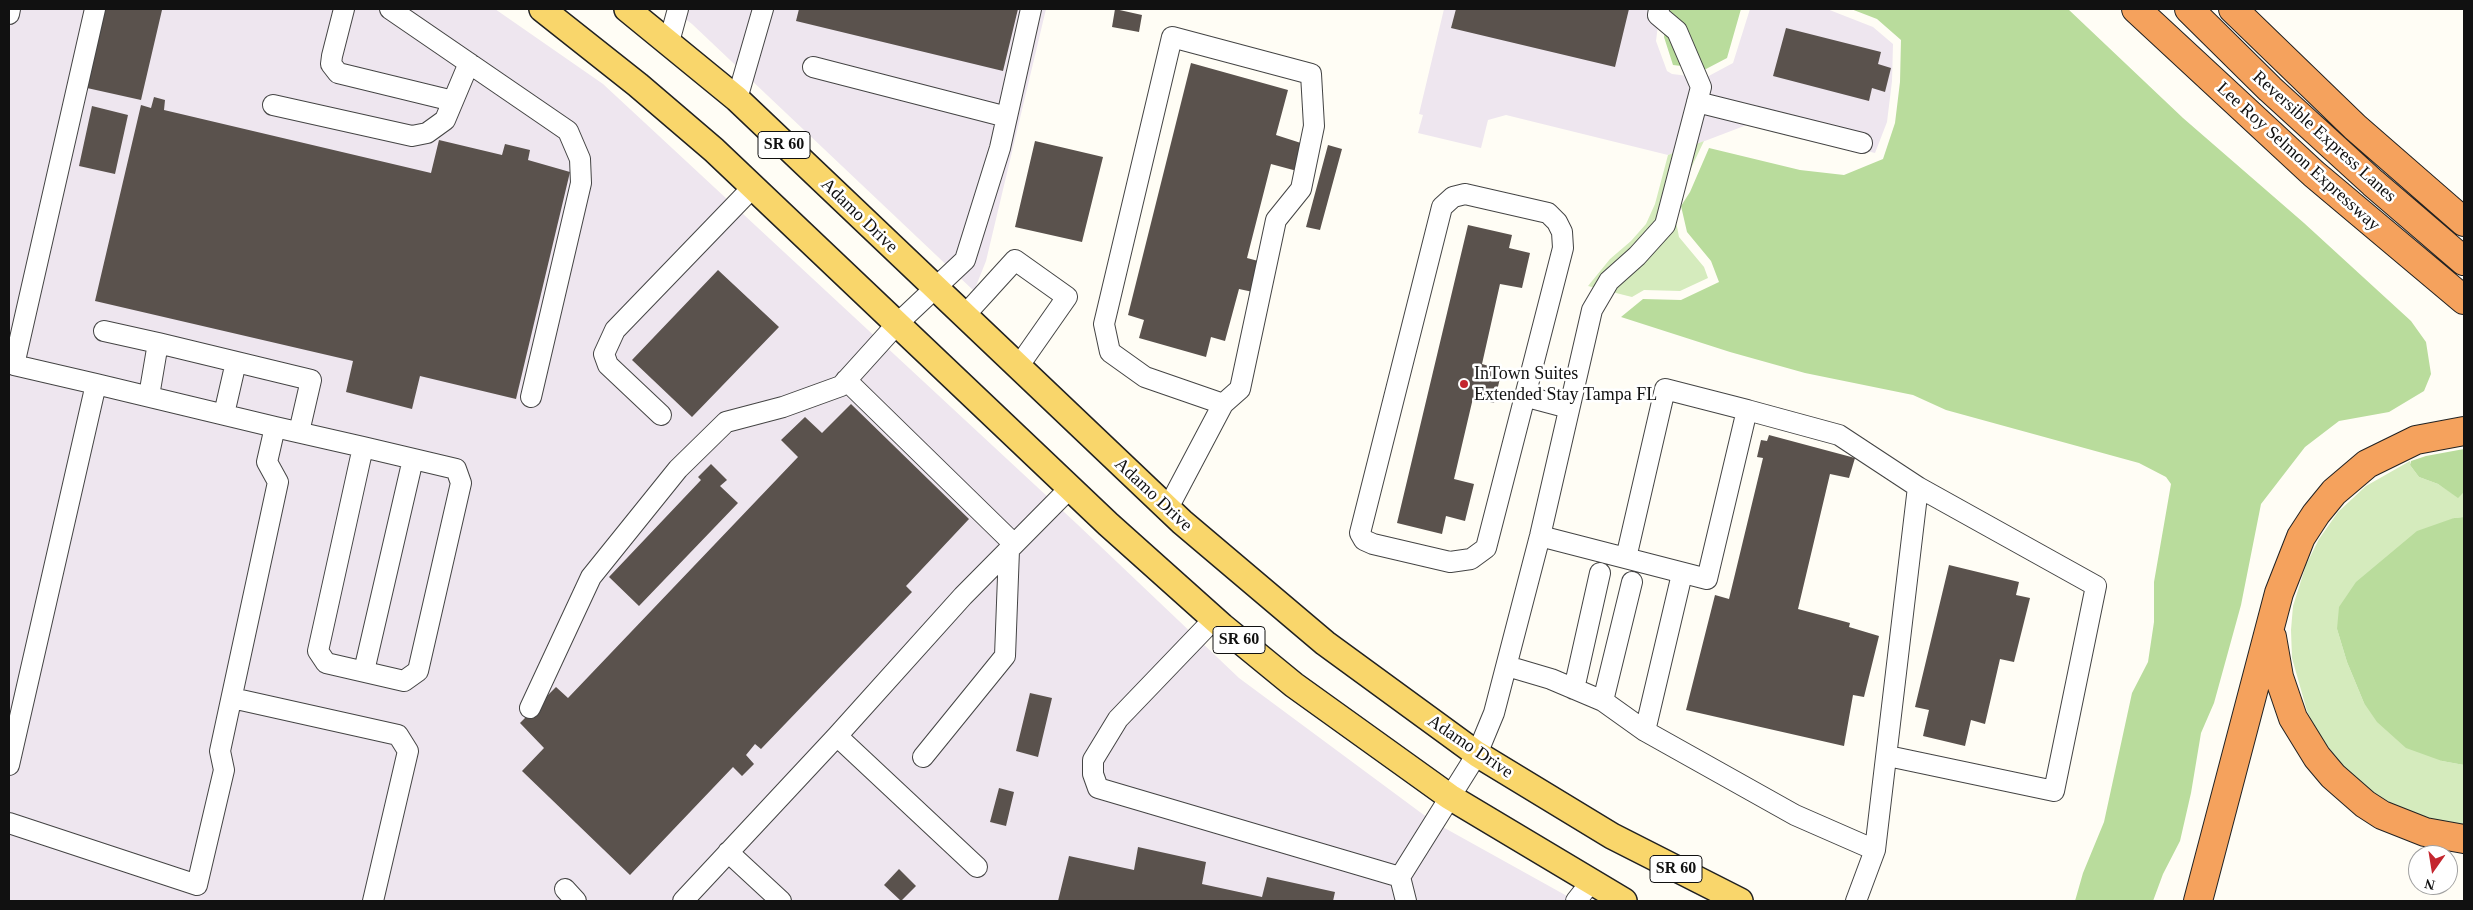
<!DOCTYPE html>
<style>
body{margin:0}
#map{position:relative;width:2473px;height:910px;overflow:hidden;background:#fffdf5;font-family:"Times New Roman",serif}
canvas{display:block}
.frame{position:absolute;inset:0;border:10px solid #111;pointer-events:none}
.north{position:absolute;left:2408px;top:845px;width:50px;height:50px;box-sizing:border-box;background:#fff;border:1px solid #a0a0a0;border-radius:50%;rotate:193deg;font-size:14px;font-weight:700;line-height:20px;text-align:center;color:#111}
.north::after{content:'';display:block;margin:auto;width:18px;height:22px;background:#c4262e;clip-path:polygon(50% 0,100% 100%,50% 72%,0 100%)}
</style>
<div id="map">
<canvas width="2473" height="910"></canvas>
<div class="frame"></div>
<div class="north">N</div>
</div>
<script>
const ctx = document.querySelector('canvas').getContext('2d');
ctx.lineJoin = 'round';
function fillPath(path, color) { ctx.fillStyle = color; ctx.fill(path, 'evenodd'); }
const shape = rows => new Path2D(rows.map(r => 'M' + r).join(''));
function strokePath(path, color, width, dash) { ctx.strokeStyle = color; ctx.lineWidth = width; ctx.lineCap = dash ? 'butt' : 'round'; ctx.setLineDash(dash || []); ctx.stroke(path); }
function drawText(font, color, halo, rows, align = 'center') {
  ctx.font = font + ' "Times New Roman",serif'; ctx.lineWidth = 5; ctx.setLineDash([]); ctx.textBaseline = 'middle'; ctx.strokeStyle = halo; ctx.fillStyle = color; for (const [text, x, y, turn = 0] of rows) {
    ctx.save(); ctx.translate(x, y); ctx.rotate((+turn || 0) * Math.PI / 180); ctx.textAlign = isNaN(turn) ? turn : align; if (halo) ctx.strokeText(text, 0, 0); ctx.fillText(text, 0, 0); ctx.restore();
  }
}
fillPath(shape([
 [9,9,495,9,603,84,1077,524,1239,678,1432,821,1576,901,9,901],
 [672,9,1046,9,986,261,974,291,692,24],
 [1444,9,1660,9,1656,41,1667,71,1672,74,1705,78,1733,63,1750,9,1827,9,1873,27,1893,44,1892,81,1887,122,1875,153,1752,123,1668,155,1506,115,1488,120,1481,148,1418,133,1423,115,1419,114]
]), '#eee6ef');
fillPath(shape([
 [1704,141,1673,206,1679,237,1704,267,1708,278,1680,291,1644,290,1632,297,1588,286,1610,259,1631,241,1646,224,1655,204,1668,155],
 [2410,461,2410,465,2419,477,2438,484,2458,497,2464,492,2464,517,2454,518,2337,629,2347,662,2364,703,2442,761,2464,765,2464,829,2441,824,2397,807,2372,791,2344,767,2319,735,2307,711,2292,658,2291,630,2293,606,2306,565,2319,539,2338,512,2366,486]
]), '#d5ebbd');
fillPath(shape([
 [1668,9,1741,9,1727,58,1706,69,1673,65,1664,37],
 [1851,9,2068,9,2183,118,2304,223,2411,321,2426,342,2431,374,2424,391,2389,412,2339,421,2305,447,2261,504,2241,605,2214,703,2201,733,2191,793,2180,841,2163,874,2153,901,2075,901,2083,873,2104,822,2132,693,2148,662,2154,622,2154,582,2171,484,2166,477,2139,463,1946,410,1913,395,1805,373,1730,352,1621,317,1643,299,1681,300,1719,282,1711,261,1687,232,1681,206,1690,192,1709,148,1800,170,1844,175,1883,159,1895,123,1900,82,1901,40,1877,19],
 [2464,449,2464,492,2458,498,2438,484,2419,477,2410,465,2411,461,2426,456],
 [2464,517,2464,765,2442,761,2406,748,2377,722,2364,703,2347,662,2337,629,2339,607,2356,582,2417,531,2454,518]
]), '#b9dc9c');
fillPath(shape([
 [105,9,162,10,141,100,87,88],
 [799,9,1018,9,1003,71,796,21],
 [1115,9,1142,15,1139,32,1112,27],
 [1456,9,1629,9,1615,67,1451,28],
 [1786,28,1881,52,1878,64,1891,68,1885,92,1872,88,1869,101,1773,76],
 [1191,63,1288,90,1276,135,1304,144,1297,171,1271,164,1247,258,1262,262,1253,292,1239,289,1225,341,1211,337,1206,357,1139,338,1144,320,1128,315],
 [154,97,165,100,164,110,431,173,439,140,502,155,505,144,530,150,528,160,570,172,516,399,420,376,412,409,346,392,353,361,95,301,141,105,151,108],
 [92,106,128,115,115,174,79,166],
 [1035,141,1103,157,1082,242,1015,227],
 [1328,145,1342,149,1320,230,1306,227],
 [1468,225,1512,235,1509,248,1530,253,1522,288,1500,284,1482,364,1502,370,1494,403,1473,398,1454,479,1474,484,1465,521,1446,516,1442,534,1397,523],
 [718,270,779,327,692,417,632,360],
 [851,404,969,519,906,586,912,592,761,749,755,744,746,755,754,764,742,776,733,767,630,875,522,771,544,748,520,723,556,687,568,698,798,457,781,440,805,417,822,433],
 [1769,435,1855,458,1849,478,1830,474,1798,609,1850,623,1849,627,1879,636,1864,697,1853,695,1844,746,1686,710,1715,595,1729,599,1763,458,1757,457,1761,440,1767,441],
 [711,464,727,480,720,486,738,503,639,606,609,577,701,480,698,477],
 [1949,565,2019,582,2016,595,2030,598,2014,662,2000,659,1985,724,1971,720,1965,746,1923,736,1929,710,1915,707],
 [1030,693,1052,698,1038,757,1016,751],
 [999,788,1014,792,1006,826,990,822],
 [1138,847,1206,862,1202,884,1262,897,1267,877,1335,892,1333,901,1058,901,1069,856,1134,870],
 [899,869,916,886,901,901,884,885]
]), '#5a524d');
const minor = shape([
 [95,9,14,365,96,384,275,427,363,447,456,469,461,483,418,671,404,681,326,663,318,651,363,447],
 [344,9,332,56,331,64,338,73,453,101],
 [390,9,568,131,580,159,581,183,531,397],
 [9,14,10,9],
 [669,42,678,9],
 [813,67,1007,117],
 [737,99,763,9],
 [1697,102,1862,143],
 [273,105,412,136,427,133,445,120,469,63],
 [1465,194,1548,213,1557,222,1562,232,1563,248,1486,548,1471,559,1450,562,1373,544,1364,540,1360,533,1442,207,1453,197,1465,194],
 [964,316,1015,260,1067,297,1018,367],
 [104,331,158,343],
 [846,380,1014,544],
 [149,396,158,343,311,380,299,432],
 [1524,396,1569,408],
 [224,414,236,362],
 [661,415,608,365,604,354,615,330,753,187],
 [1168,508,1223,404,1145,377,1110,352,1104,324,1172,37,1311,74,1314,126,1301,189,1276,220,1240,389,1223,404],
 [1540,536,1707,579,1747,410,1839,435,1918,487,1875,850],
 [1626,558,1665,389,1747,410],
 [1214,619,1118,719,1093,760,1093,774,1098,788,1400,877,1477,754,1494,713,1540,536,1592,310,1609,281,1637,256,1665,225,1701,87,1677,31,1658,15,1659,9],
 [1507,666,1551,679,1603,701,1645,731,1795,815,1875,850,1856,901],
 [364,671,413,459],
 [1574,689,1600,573],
 [232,698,398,735,408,751,373,901],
 [1603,701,1632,582],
 [530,708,591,577,678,469,726,422,783,407,841,386,897,324,965,260,1000,148,1031,9],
 [1645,731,1682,574],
 [837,736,977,867],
 [1888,756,2054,791,2096,586,1918,487],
 [923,757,1005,656,1009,550],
 [9,765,96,384],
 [9,823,197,885,224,770,220,751,278,482,267,462,275,427],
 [728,852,781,901],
 [1400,877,1406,901],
 [565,889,576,901],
 [683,901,837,736,963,596,1070,488],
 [1576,901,1591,882]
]);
const major = shape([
 [542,9,638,85,714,150,1108,524,1222,626,1294,685,1450,797,1624,901],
 [627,9,737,99,1182,522,1325,643,1477,754,1612,836,1740,901]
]);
const highway = shape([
 [2136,9,2314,174,2464,300],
 [2189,9,2270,89,2373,183,2464,261],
 [2233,9,2355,127,2464,222],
 [2272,637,2279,677,2293,718,2317,757,2333,776,2365,804,2382,815,2425,832,2464,839],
 [2198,901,2279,593,2301,537,2316,514,2334,492,2367,464,2416,440,2464,431]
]);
strokePath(minor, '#444', 22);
strokePath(major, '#222', 28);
strokePath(highway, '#222', 30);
strokePath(minor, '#fff', 20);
strokePath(major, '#f9d66b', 25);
strokePath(highway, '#f5a25d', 28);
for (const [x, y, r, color] of [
 [1464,384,5,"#c4262e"]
]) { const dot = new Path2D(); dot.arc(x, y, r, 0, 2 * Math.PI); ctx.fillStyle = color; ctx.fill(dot); strokePath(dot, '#fff', 2); }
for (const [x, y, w] of [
 [784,145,52],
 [1239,640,52],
 [1676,869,52]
]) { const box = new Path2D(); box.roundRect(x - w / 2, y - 13.5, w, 27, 4); ctx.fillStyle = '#fff'; ctx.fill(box); strokePath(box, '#111', 1); }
drawText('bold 16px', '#111', null, [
 ["SR 60",784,145],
 ["SR 60",1239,640],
 ["SR 60",1676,869]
]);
drawText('18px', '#111', '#fff', [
 ["Reversible Express Lanes",2324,137,42],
 ["Lee Roy Selmon Expressway",2298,157,42],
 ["Adamo Drive",859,216,44],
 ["Adamo Drive",1153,495,43],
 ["Adamo Drive",1470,747,34]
]);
drawText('18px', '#111', '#fff', [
 ["InTown Suites",1474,374],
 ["Extended Stay Tampa FL",1474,395]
], 'left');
</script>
